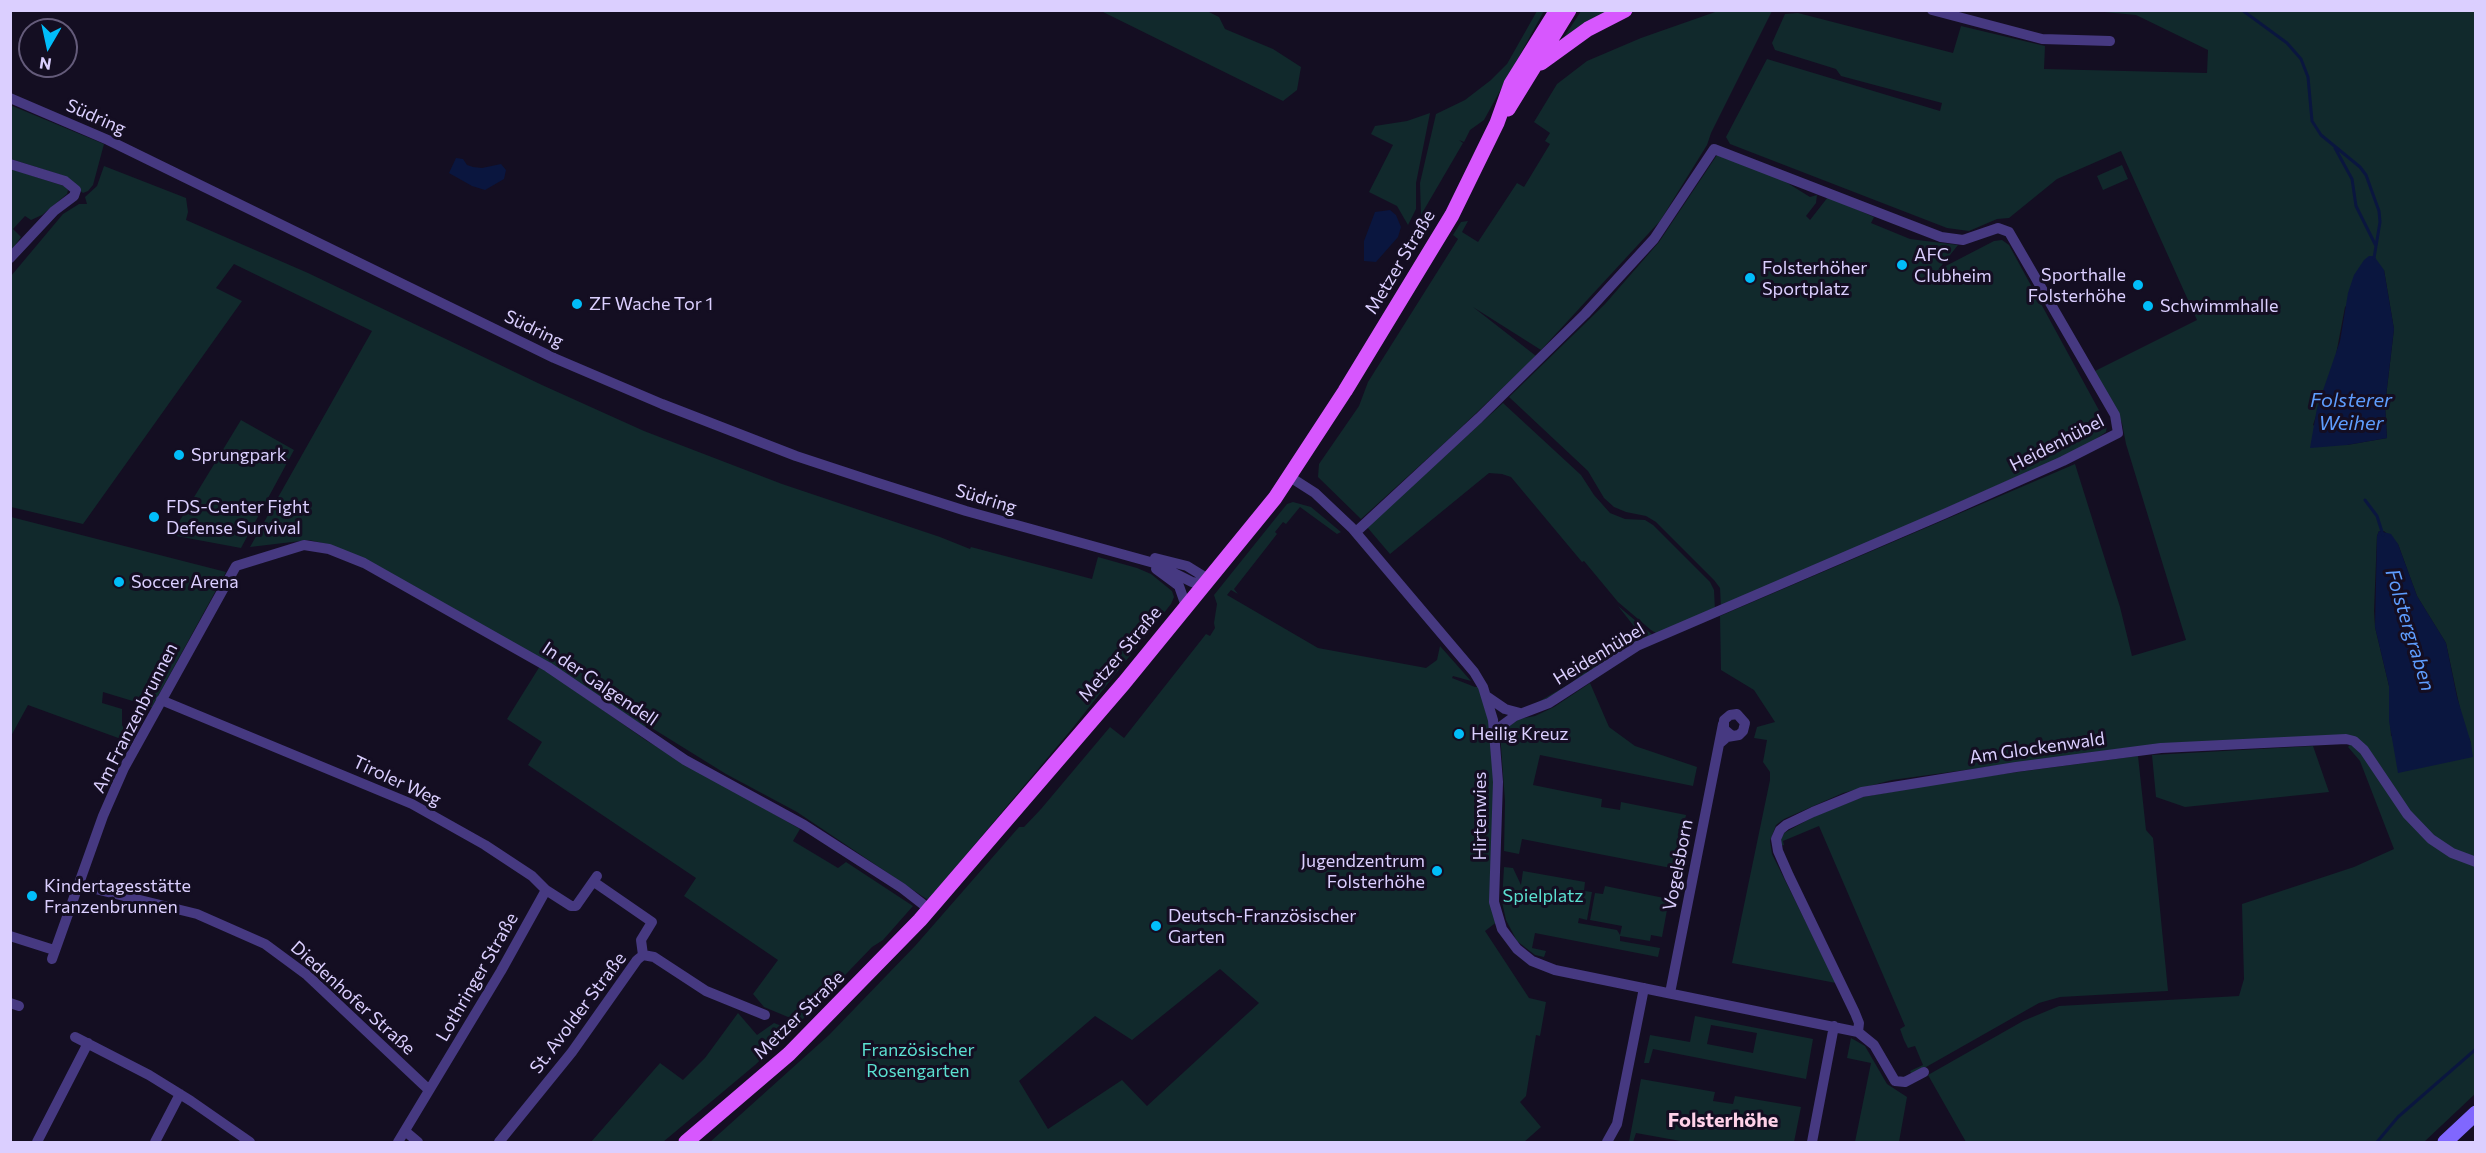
<!DOCTYPE html>
<meta charset="utf-8">
<style>
body{margin:0}
#map{position:relative;width:2486px;height:1153px;overflow:hidden;background:#140e22;font-family:Commissioner,sans-serif}
canvas{display:block}
.frame{position:absolute;inset:0;border:12px solid #dbcfff;pointer-events:none}
.north{position:absolute;left:18px;top:18px;width:60px;height:60px;box-sizing:border-box;background:#140e22;border:2px solid #645b7a;border-radius:50%;rotate:189deg;font-size:16px;font-weight:700;line-height:24px;text-align:center;color:#dbcfff}
.north::after{content:'';display:block;margin:auto;width:21px;height:27px;background:#01bdf9;clip-path:polygon(50% 0,100% 100%,50% 72%,0 100%)}
</style>
<div id="map">
<canvas width="2486" height="1153"></canvas>
<div class="frame"></div>
<div class="north">N</div>
</div>
<script>
const ctx = document.querySelector('canvas').getContext('2d');
ctx.lineJoin = 'round';
function fillPath(path, color) { ctx.fillStyle = color; ctx.fill(path, 'evenodd'); }
const shape = rows => new Path2D(rows.map(r => 'M' + r).join(''));
function strokePath(path, color, width, dash) { ctx.strokeStyle = color; ctx.lineWidth = width; ctx.lineCap = dash ? 'butt' : 'round'; ctx.setLineDash(dash || []); ctx.stroke(path); }
function drawText(font, color, halo, rows, align = 'center') {
  ctx.font = font + ' Commissioner,sans-serif'; ctx.lineWidth = 6; ctx.setLineDash([]); ctx.textBaseline = 'middle'; ctx.strokeStyle = halo; ctx.fillStyle = color; for (const [text, x, y, turn = 0] of rows) {
    ctx.save(); ctx.translate(x, y); ctx.rotate((+turn || 0) * Math.PI / 180); ctx.textAlign = isNaN(turn) ? turn : align; if (halo) ctx.strokeText(text, 0, 0); ctx.fillText(text, 0, 0); ctx.restore();
  }
}
fillPath(shape([
 [1101,11,1207,11,1219,17,1225,29,1273,49,1301,67,1297,90,1283,101],
 [1537,11,1544,11,1484,120,1470,130,1464,142,1459,140,1463,143,1421,215,1420,183,1436,114,1465,100,1491,80,1507,64],
 [1581,11,1614,11,1559,45],
 [1718,11,1772,11,1711,133,1707,145,1660,221,1541,350,1473,307,1536,356,1451,437,1361,519,1318,477,1319,464,1359,406,1368,382,1458,239,1453,235,1461,222,1468,221,1462,232,1478,242,1517,183,1524,187,1550,144,1545,141,1550,133,1534,122,1557,84,1587,61,1641,38],
 [2094,11,2475,11,2476,1093,2424,1142,1966,1142,1928,1075,2023,1021,2059,1006,2239,996,2244,979,2242,904,2354,867,2394,849,2360,761,2348,747,2356,738,2126,748,1892,780,1843,793,1784,819,1776,825,1770,841,1772,854,1836,983,1732,963,1770,780,1770,772,1763,762,1767,740,1754,738,1757,727,1775,722,1754,690,1721,670,1720,616,2075,464,2120,607,2132,656,2186,640,2126,444,2122,423,2095,371,2197,320,2121,151,2057,179,2009,218,1997,219,1969,231,1947,228,1730,144,1726,137,1767,59,1940,111,1942,103,1841,76,1836,69,1775,50,1772,43,1785,14,1798,13,1953,53,1961,26,2045,46,2044,69,2207,73,2208,50,2136,15],
 [2384,270,2394,329,2385,405,2387,438,2347,445,2313,425,2335,360,2345,307],
 [2379,531,2384,531,2398,544,2417,596,2446,643,2463,723,2471,743,2391,736,2389,686,2375,627,2374,611,2377,536],
 [10,105,104,144,93,185,88,191,83,193,61,175,11,159],
 [1430,113,1416,183,1416,209,1408,225,1397,206,1369,192,1393,145,1371,134,1375,126,1407,121],
 [1717,155,1781,179,1810,197,1817,195,1816,203,1806,216,1810,220,1828,197,1874,217,1871,223,1910,239,1958,245,1938,270,1994,241,2002,240,2009,245,2107,425,2106,432,2084,447,1721,608,1720,588,1714,580,1656,522,1646,516,1626,512,1614,507,1604,498,1588,471,1509,397,1605,304,1659,242],
 [2122,165,2128,179,2103,190,2097,176],
 [104,166,186,198,188,212,186,220,308,273,542,385,644,431,782,484,940,537,970,549,971,547,1092,579,1098,557,1137,568,1151,574,1172,591,1174,597,1171,604,1071,730,928,900,797,812,726,774,647,725,645,728,327,544,309,540,250,547,372,331,234,264,216,288,242,301,83,524,11,507,11,276,63,214,79,204,87,204,85,197,97,186],
 [11,169,64,186,68,190,67,194,42,215,31,220,25,216,13,229,21,237,11,251],
 [1503,403,1581,475,1594,495,1610,513,1625,519,1645,520,1653,525,1710,582,1714,590,1715,610,1659,635,1651,630,1618,602,1584,561,1582,562,1511,477,1502,474,1489,473,1390,554,1367,527],
 [241,420,294,450,241,548,171,535],
 [1293,502,1311,507,1341,532,1337,534,1300,507,1286,524,1283,522,1275,532,1277,534,1234,589,1238,594,1231,590,1227,595,1318,648,1426,668,1437,660,1440,646,1471,681,1453,676,1452,678,1475,687,1483,687,1491,708,1498,921,1485,931,1529,998,1546,1002,1540,1036,1536,1035,1526,1096,1520,1102,1541,1127,1524,1142,710,1142,829,1035,915,946,1019,827,1024,827,1041,809,1110,727,1124,738,1206,634,1210,636,1215,628,1214,623,1217,604,1214,595,1287,504],
 [1220,969,1259,1003,1147,1106,1122,1080,1048,1129,1019,1081,1095,1016,1132,1040],
 [11,517,226,572,152,707,143,707,136,705,136,702,103,692,102,703,122,709,122,725,132,743,28,705,11,736],
 [1618,606,1655,637,1556,694,1533,705,1571,683,1637,630],
 [540,666,647,741,800,829,793,841,838,868,846,862,913,906,883,940,872,947,800,1022,764,1007,753,994,778,960,684,896,696,878,528,765,542,742,507,719],
 [1590,683,1609,727,1635,746,1697,767,1693,786,1540,755,1533,785,1602,799,1601,807,1608,808,1620,810,1621,802,1686,815,1676,869,1522,839,1519,854,1504,851,1505,801,1500,733,1519,719,1535,716,1554,707],
 [2313,746,2329,792,2185,807,2156,797,2152,755],
 [2138,756,2146,830,2153,838,2168,991,2060,997,2039,1003,1912,1075,1910,1071,1923,1065,1915,1046,1908,1048,1904,1040,1900,1029,1905,1026,1819,826,1783,841,1784,845,1780,846,1780,840,1784,833,1815,816,1863,797,1958,780],
 [1504,867,1513,868,1521,885,1523,871,1585,882,1584,891,1592,892,1587,920,1579,918,1578,923,1617,930,1620,935,1622,926,1590,920,1595,893,1603,894,1605,886,1669,899,1662,937,1651,935,1650,941,1620,936,1620,941,1660,948,1658,957,1535,933,1532,948,1546,951,1544,957,1535,955,1517,941,1506,920,1502,902],
 [738,1013,757,1035,774,1023,792,1030,755,1065,663,1142,591,1142,660,1063,683,1080,705,1058],
 [1695,1016,1813,1039,1806,1079,1653,1049,1649,1063,1644,1063,1650,1035,1690,1042],
 [1711,1025,1757,1033,1753,1053,1707,1044],
 [1851,1038,1865,1046,1887,1084,1907,1097,1899,1142,1855,1142,1871,1063,1847,1058],
 [1641,1079,1715,1092,1713,1101,1733,1104,1735,1096,1801,1107,1794,1142,1686,1142,1636,1133,1633,1142,1629,1142]
]), '#11292c');
fillPath(shape([
 [456,158,463,159,467,165,473,167,482,168,501,164,506,170,504,179,485,190,472,186,449,173],
 [1390,210,1396,215,1401,227,1398,237,1376,262,1364,261,1364,241,1375,212],
 [2369,256,2374,256,2384,270,2394,329,2385,405,2387,438,2347,445,2310,448,2317,408,2340,341,2348,293,2354,275,2364,260],
 [2379,531,2391,534,2398,544,2417,596,2446,643,2457,697,2471,743,2473,757,2398,773,2389,721,2389,686,2375,627,2377,536]
]), '#0a163f');
strokePath(shape([
 [2242,10,2287,43,2301,59,2308,77,2312,121,2321,135,2360,167,2366,175,2379,211,2380,222,2374,258],
 [2335,148,2352,179,2356,206,2376,246],
 [2365,500,2377,516,2383,535],
 [2377,1142,2398,1117,2476,1049]
]), '#0a163f', 3);
strokePath(shape([
 [1932,10,2042,39,2110,41],
 [10,98,108,140,554,358,662,404,796,456,875,482,966,511,1154,563,1192,582,1203,584],
 [10,164,65,181,76,190,74,196,54,211,10,258],
 [1290,477,1315,493,1352,528,1474,672,1483,687,1493,720,1498,782,1494,902,1502,929,1517,949,1532,961,1555,970,1858,1032,1874,1045,1895,1081,1905,1082,1924,1072],
 [1356,532,1479,418,1585,314,1654,239,1714,149,1941,237,1963,240,1998,228,2009,232,2115,415,2118,433,2063,461,1944,514,1637,646,1549,703,1515,716,1500,727,1494,736],
 [1155,558,1187,566,1208,579],
 [1156,569,1179,586,1186,606],
 [1486,696,1505,709,1520,713],
 [161,700,412,804,485,845,532,876,546,890,571,906,576,906,597,876],
 [1719,744,1727,737,1739,735,1743,731,1745,723,1737,714,1730,715,1724,720,1724,729,1731,735],
 [594,882,652,922,641,940,643,955],
 [79,885,197,914,265,944,307,975,429,1090],
 [10,936,54,950],
 [52,959,103,816,124,768,236,566,304,545,329,549,364,563,548,667,685,760,804,825,902,888,929,909],
 [1670,993,1723,724],
 [10,1003,19,1006],
 [1858,1032,1859,1023,1855,1013,1789,876,1778,851,1776,839,1780,830,1786,825,1813,812,1862,792,2016,767,2161,748,2346,739,2354,741,2364,750,2407,814,2431,839,2452,853,2476,862],
 [75,1037,149,1075,191,1101,250,1142],
 [405,1131,418,1142],
 [37,1142,88,1043],
 [155,1142,180,1094],
 [398,1142,501,971,546,890],
 [499,1142,572,1052,637,960,643,955,654,957,706,991,765,1015],
 [1607,1142,1617,1124,1644,988],
 [1812,1142,1834,1026]
]), '#463981', 10);
strokePath(shape([
 [2445,1142,2476,1113]
]), '#8067fe', 15);
strokePath(shape([
 [1541,63,1588,29,1625,10],
 [1508,109,1569,10],
 [686,1142,789,1054,920,920,1124,683,1275,498,1345,391,1452,215,1497,123,1511,84,1557,10]
]), '#d757fe', 15);
for (const [x, y, r, color] of [
 [1902,265,6,"#01bdf9"],
 [1750,278,6,"#01bdf9"],
 [2138,285,6,"#01bdf9"],
 [577,304,6,"#01bdf9"],
 [2148,306,6,"#01bdf9"],
 [179,455,6,"#01bdf9"],
 [154,517,6,"#01bdf9"],
 [119,582,6,"#01bdf9"],
 [1459,734,6,"#01bdf9"],
 [1437,871,6,"#01bdf9"],
 [32,896,6,"#01bdf9"],
 [1156,926,6,"#01bdf9"]
]) { const dot = new Path2D(); dot.arc(x, y, r, 0, 2 * Math.PI); ctx.fillStyle = color; ctx.fill(dot); strokePath(dot, '#140e22', 2); }
drawText('18px', '#dbcfff', '#140e22', [
 ["Südring",96,117,24],
 ["Metzer Straße",1400,262,-59],
 ["Südring",534,329,26],
 ["Heidenhübel",2057,443,-27],
 ["Südring",986,499,17],
 ["Metzer Straße",1120,654,-50],
 ["Heidenhübel",1599,654,-31],
 ["In der Galgendell",600,684,34],
 ["Am Franzenbrunnen",135,718,-63],
 ["Am Glockenwald",2037,748,-8],
 ["Tiroler Weg",397,781,25],
 ["Hirtenwies",1480,816,-90],
 ["Vogelsborn",1678,865,-79],
 ["Lothringer Straße",477,977,-60],
 ["Diedenhofer Straße",353,998,42],
 ["St. Avolder Straße",578,1013,-53],
 ["Metzer Straße",799,1015,-44]
]);
drawText('18px', '#dbcfff', '#140e22', [
 ["AFC",1914,255],
 ["Clubheim",1914,276],
 ["Folsterhöher",1762,268],
 ["Sportplatz",1762,289],
 ["Sporthalle",2126,275,"right"],
 ["Folsterhöhe",2126,296,"right"],
 ["ZF Wache Tor 1",589,304],
 ["Schwimmhalle",2160,306],
 ["Sprungpark",191,455],
 ["FDS-Center Fight",166,507],
 ["Defense Survival",166,528],
 ["Soccer Arena",131,582],
 ["Heilig Kreuz",1471,734],
 ["Jugendzentrum",1425,861,"right"],
 ["Folsterhöhe",1425,882,"right"],
 ["Kindertagesstätte",44,886],
 ["Franzenbrunnen",44,907],
 ["Deutsch-Französischer",1168,916],
 ["Garten",1168,937]
], 'left');
drawText('18px', '#5bdfd0', '#140e22', [
 ["Spielplatz",1543,896],
 ["Französischer",918,1050],
 ["Rosengarten",918,1071]
]);
drawText('italic 20px', '#5e9dfe', '#140e22', [
 ["Folsterer",2351,400],
 ["Weiher",2351,423],
 ["Folstergraben",2410,630,73]
]);
drawText('bold 20px', '#ffd1e8', '#140e22', [
 ["Folsterhöhe",1723,1120]
]);
</script>
